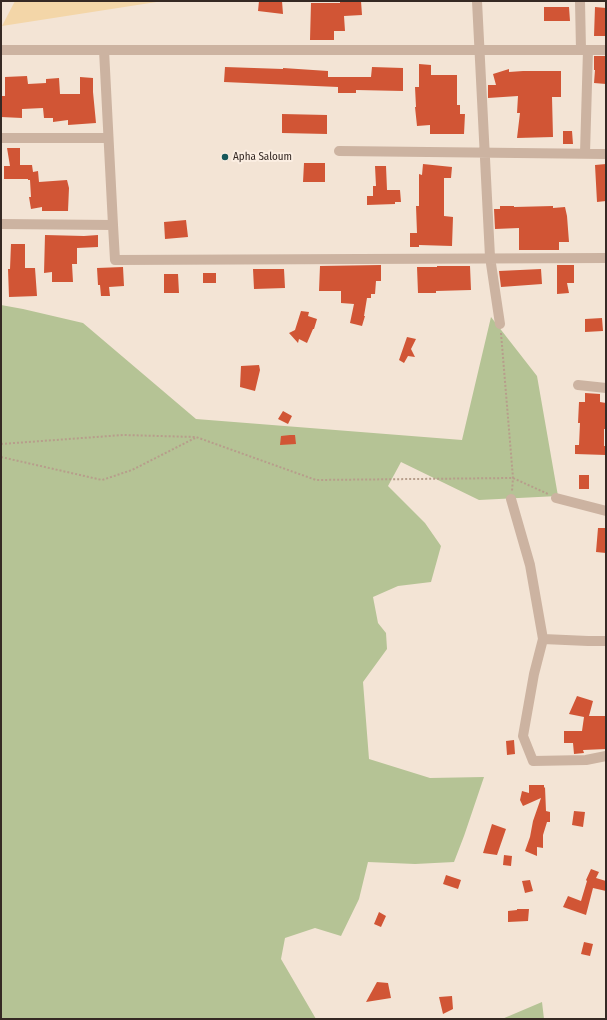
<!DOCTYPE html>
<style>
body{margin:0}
#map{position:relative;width:607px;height:1020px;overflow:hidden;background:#f3e4d5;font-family:"Fira Sans Condensed",sans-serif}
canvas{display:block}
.frame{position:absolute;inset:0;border:2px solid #352924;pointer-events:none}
</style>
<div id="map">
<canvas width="607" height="1020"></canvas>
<div class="frame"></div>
</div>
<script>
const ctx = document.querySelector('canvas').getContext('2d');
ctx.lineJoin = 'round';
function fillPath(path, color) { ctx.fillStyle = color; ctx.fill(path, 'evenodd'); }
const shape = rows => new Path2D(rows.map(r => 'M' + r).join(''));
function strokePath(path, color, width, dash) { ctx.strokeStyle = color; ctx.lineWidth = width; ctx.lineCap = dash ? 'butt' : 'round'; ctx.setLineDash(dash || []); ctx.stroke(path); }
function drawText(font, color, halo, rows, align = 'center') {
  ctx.font = font + ' "Fira Sans Condensed",sans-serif'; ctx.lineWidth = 4; ctx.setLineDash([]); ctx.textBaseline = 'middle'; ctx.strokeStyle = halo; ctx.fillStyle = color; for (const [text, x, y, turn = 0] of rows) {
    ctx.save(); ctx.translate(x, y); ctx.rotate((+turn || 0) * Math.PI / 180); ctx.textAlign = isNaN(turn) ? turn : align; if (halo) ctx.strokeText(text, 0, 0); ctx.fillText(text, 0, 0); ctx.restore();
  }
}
fillPath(shape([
 [1,305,23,309,83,323,196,419,462,440,491,317,537,376,558,496,479,500,401,462,388,486,425,523,441,546,431,582,398,586,373,597,378,623,386,633,387,649,363,682,369,759,430,778,484,777,464,836,454,862,415,864,368,862,359,899,341,936,315,928,285,938,281,959,316,1019,1,1019],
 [542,1002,544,1019,502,1019]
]), '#b5c395');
fillPath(shape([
 [15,1,163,1,2,26]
]), '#f3d6a8');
fillPath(shape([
 [259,1,282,1,283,14,258,11],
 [340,1,361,1,362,15,344,16,345,31,334,31,334,40,310,40,311,3,340,3],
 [544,7,569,7,570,21,544,21],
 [595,7,606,8,606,36,594,36],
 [594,56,606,56,606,84,594,83,595,70,594,70],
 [419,64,431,65,431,75,457,75,457,105,460,105,460,114,465,114,464,134,430,134,430,125,417,126,415,107,416,107,415,87,419,87],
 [225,67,283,69,283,68,328,71,328,77,371,77,372,67,403,68,403,91,356,90,356,93,338,93,338,87,224,82],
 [509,69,509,72,523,71,561,71,561,97,552,97,553,137,517,138,520,113,517,113,518,96,488,98,488,85,496,85,493,74],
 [27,76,28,84,46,83,46,79,59,78,60,94,80,94,80,77,93,78,93,92,96,123,68,125,68,120,53,122,53,118,44,118,43,108,22,109,22,118,1,117,2,96,5,96,5,77],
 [282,114,327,115,327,134,282,133],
 [563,131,572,131,573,144,563,144],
 [7,148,20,148,20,165,32,165,33,172,38,171,39,182,67,180,69,188,68,211,42,211,42,207,31,209,29,197,31,197,30,180,28,180,28,179,4,179,4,166,10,166],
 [304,163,325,163,325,182,303,182],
 [423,164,452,167,451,178,444,178,444,216,453,217,452,246,419,245,419,247,410,247,410,233,417,233,416,206,419,206,419,174,422,175],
 [606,164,606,201,597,202,595,165],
 [375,166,386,166,387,190,400,190,401,202,395,202,395,204,367,205,367,196,373,196,373,186,376,186],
 [500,206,514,206,514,207,553,206,553,208,565,207,567,216,569,242,559,242,559,250,519,250,519,228,495,229,494,209,500,209],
 [186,220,188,237,165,239,164,222],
 [45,235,84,236,98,235,98,247,77,248,77,264,72,264,73,282,52,282,52,272,44,273],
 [11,244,25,244,25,268,35,268,37,296,9,297,8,269,10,269],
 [381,265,381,281,376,281,375,294,371,294,371,298,367,298,364,316,365,316,362,326,350,323,354,304,341,303,341,291,319,291,320,266],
 [557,265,574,265,574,283,567,283,569,293,557,294],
 [437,266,470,266,471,290,436,291,436,293,418,293,417,267,437,267],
 [123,267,124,286,109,287,110,296,101,296,100,285,98,285,97,268],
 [253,269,284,269,285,288,254,289],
 [541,269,542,284,501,287,499,271],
 [203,273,216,273,216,283,203,283],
 [164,274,178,274,179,293,164,293],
 [301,311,309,312,308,316,317,319,314,329,313,329,307,343,299,339,298,343,289,333,295,330],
 [602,318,603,331,585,332,585,319],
 [407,337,416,339,411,349,415,357,408,356,404,363,399,360],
 [259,365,260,370,255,391,240,387,241,366],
 [585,393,600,394,600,402,606,403,606,429,604,429,604,446,606,446,606,455,575,454,575,445,579,445,580,423,578,423,579,402,585,402],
 [283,411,292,416,288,424,278,419],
 [290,435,295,435,296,444,280,445,281,436],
 [579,475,589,475,589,489,579,489],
 [598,528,606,528,606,553,596,552],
 [577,696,593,701,589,716,606,716,606,749,583,750,584,753,574,754,573,743,564,743,564,731,582,731,584,717,569,714],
 [514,740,515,754,507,755,506,741],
 [529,785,544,785,544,788,545,787,546,811,550,812,550,822,547,822,543,835,543,848,537,847,537,856,525,851,530,837,533,821,541,798,523,806,520,800,522,791,529,793],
 [574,811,585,812,583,827,572,825],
 [492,824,506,829,497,855,483,853],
 [504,855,512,856,511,866,503,865],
 [591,869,599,872,596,878,606,881,606,891,593,888,586,915,563,907,568,896,581,901,587,881,586,880],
 [446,875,461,880,458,889,443,884],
 [530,880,533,891,525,893,522,881],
 [517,909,529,909,528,921,508,922,508,911,517,910],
 [379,912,386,916,381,927,374,924],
 [584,942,593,944,590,956,581,954],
 [377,982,388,983,391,998,366,1002],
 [452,996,453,1009,443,1014,439,997]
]), '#d15535');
strokePath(shape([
 [501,333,513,478,512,491],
 [1,444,123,435,196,437,316,480,513,478,548,494],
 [1,457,102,480,132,470,195,438]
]), '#b79d8b', 2, [2, 2]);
strokePath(shape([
 [477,1,490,257,500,324],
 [580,1,581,50],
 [1,50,606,50],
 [104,50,113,225,115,260,606,258],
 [1,138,108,138],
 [339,151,606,154],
 [585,153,588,50],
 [1,224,113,225],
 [578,385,606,388],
 [556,498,606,511],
 [511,499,530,565,543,639,534,674,523,736,533,761,586,760,606,756],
 [543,639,588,641,606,641]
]), '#ccb3a1', 10);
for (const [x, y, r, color] of [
 [225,157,4,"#17585a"]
]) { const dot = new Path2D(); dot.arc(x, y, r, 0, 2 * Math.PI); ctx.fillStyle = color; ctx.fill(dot); strokePath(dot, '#fbeee2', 1.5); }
drawText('11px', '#352924', '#fbeee2', [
 ["Apha Saloum",233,157]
], 'left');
</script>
